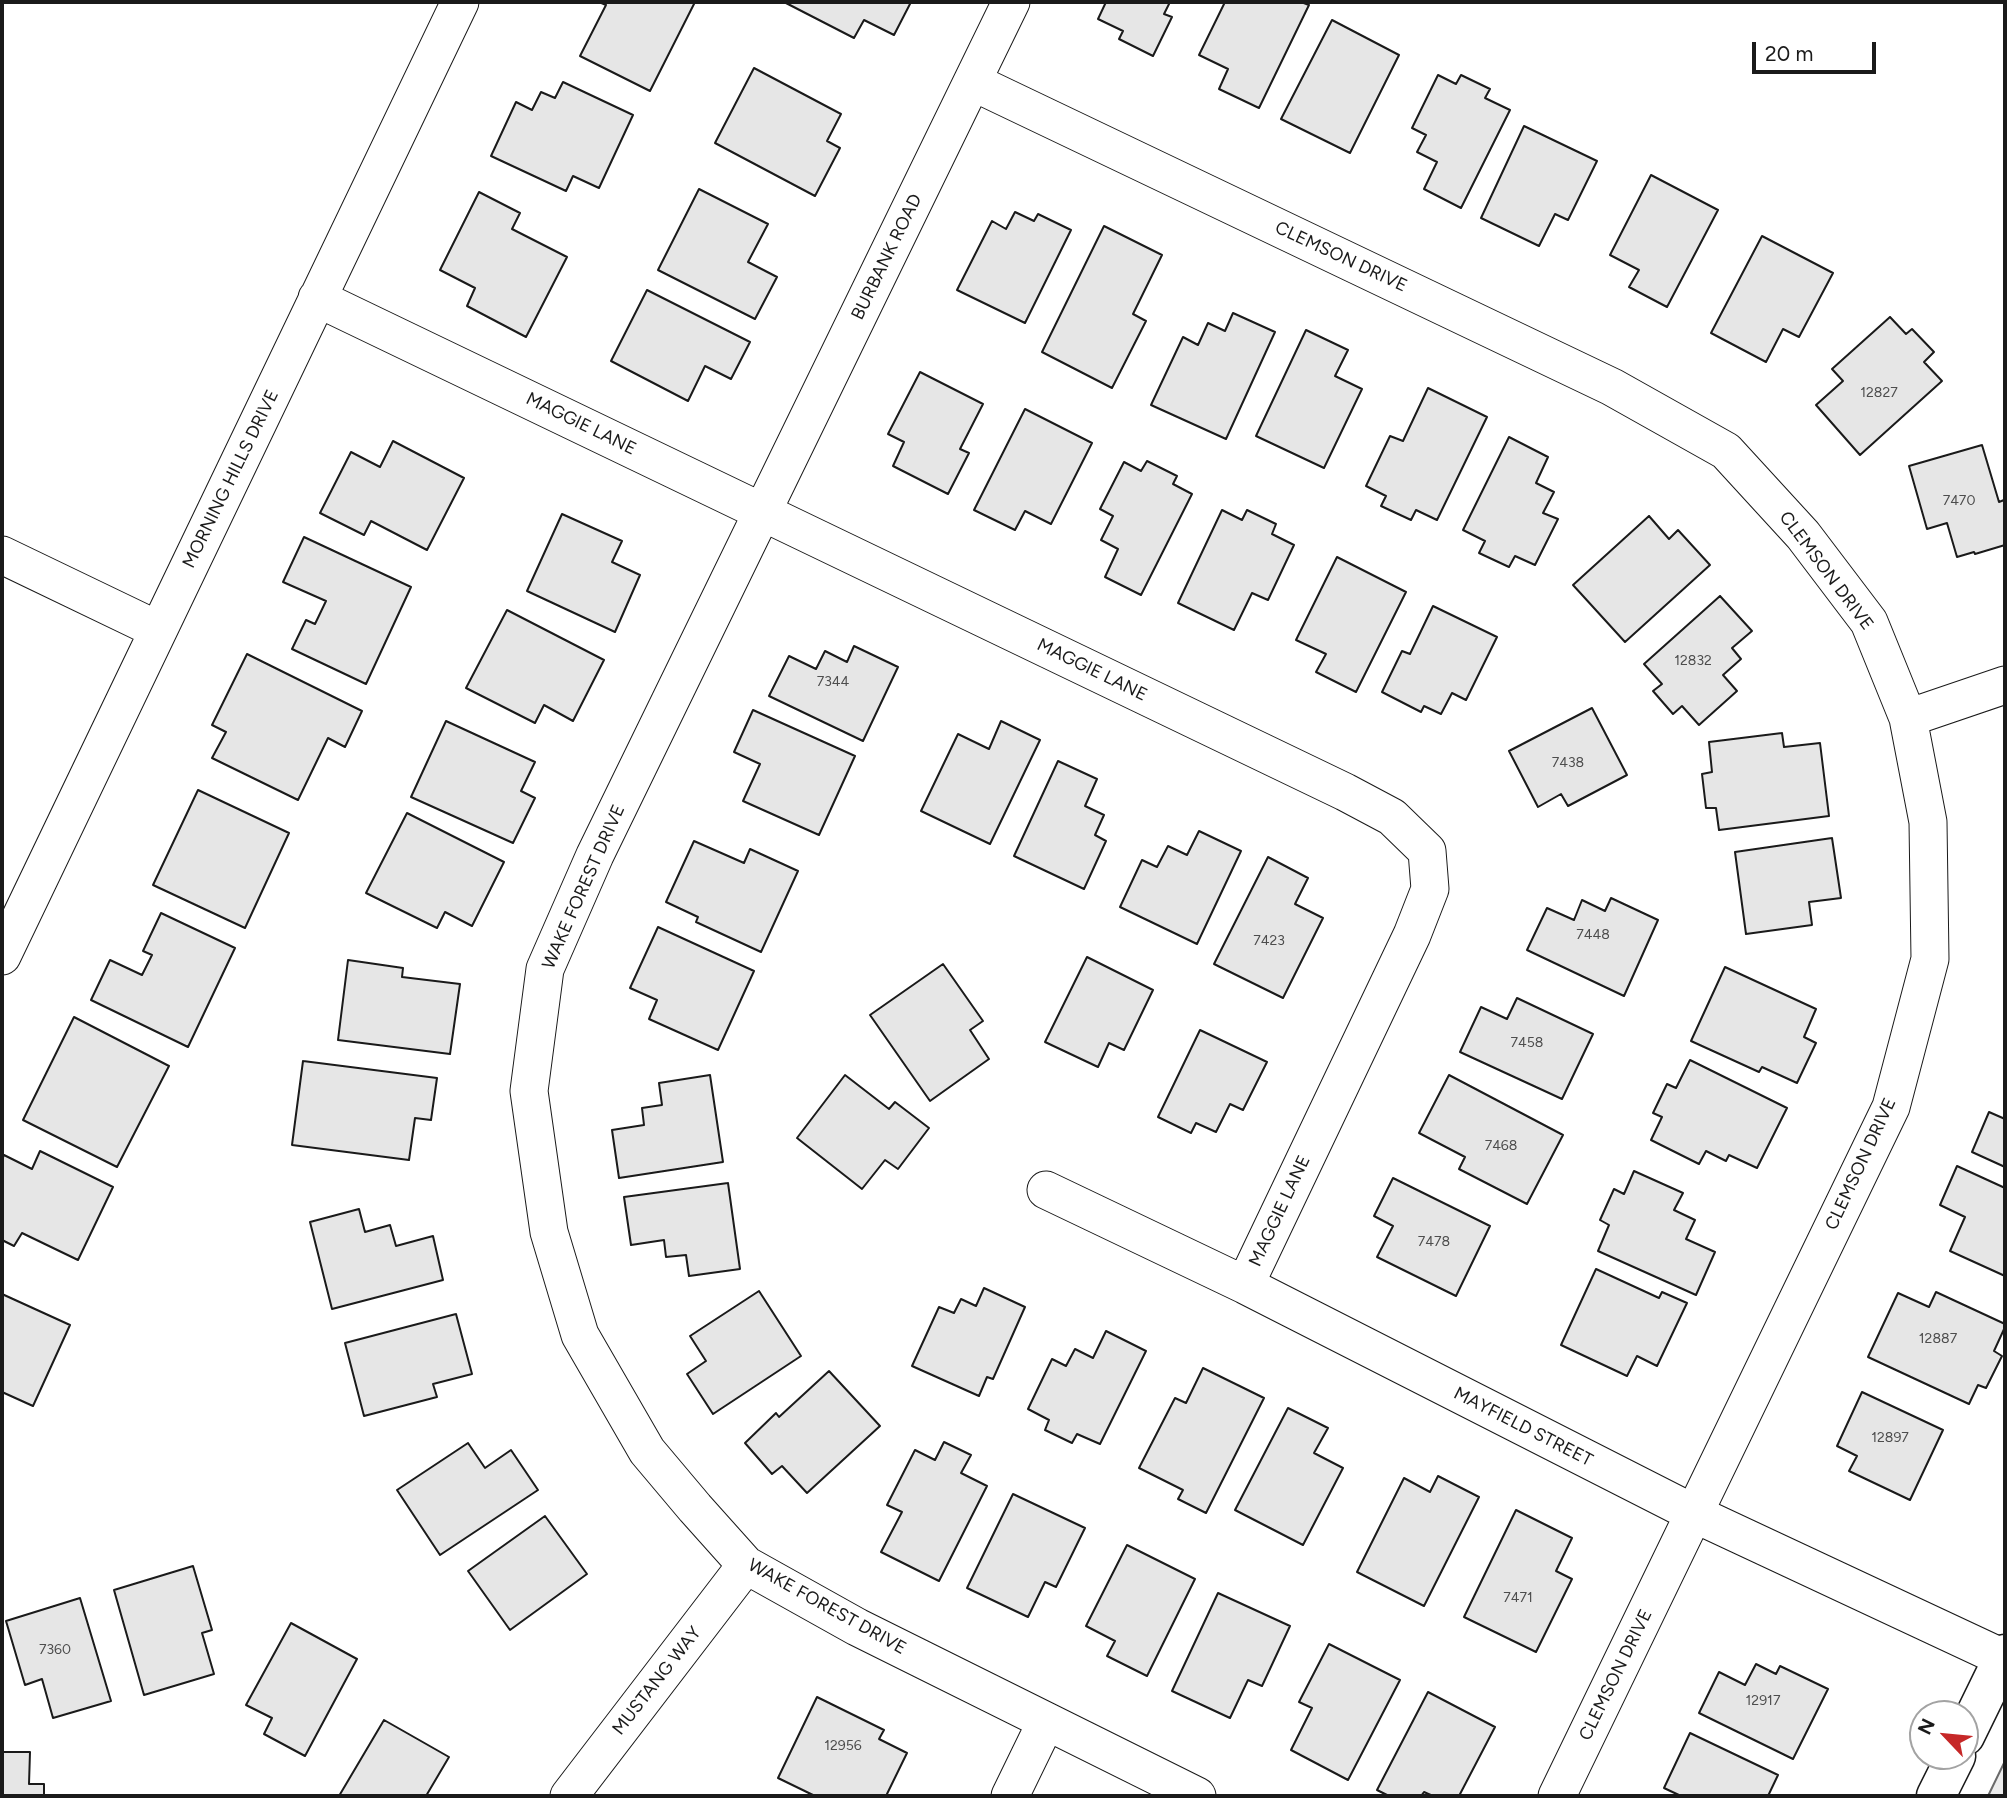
<!DOCTYPE html>
<style>
body{margin:0}
#map{position:relative;width:2007px;height:1798px;overflow:hidden;background:#fff;font-family:Figtree,sans-serif}
canvas{display:block}
.frame{position:absolute;inset:0;border:4px solid #1a1a1a;pointer-events:none}
.north{position:absolute;left:1909px;top:1700px;width:70px;height:70px;box-sizing:border-box;background:#fff;border:2px solid #a3a3a3;border-radius:50%;rotate:296deg;font-size:19px;font-weight:700;line-height:28px;text-align:center;color:#1a1a1a}
.north::after{content:'';display:block;margin:auto;width:24px;height:32px;background:#c62828;clip-path:polygon(50% 0,100% 100%,50% 72%,0 100%)}
.scale{position:absolute;left:1752px;top:42px;width:124px;height:32px;box-sizing:border-box;border:4px solid #1a1a1a;border-top:0;padding-left:9px;font-size:21px;line-height:24px;white-space:nowrap;color:#1a1a1a;-webkit-text-stroke:5px #fff;paint-order:stroke}
</style>
<div id="map">
<canvas width="2007" height="1798"></canvas>
<div class="frame"></div>
<div class="north">N</div>
<div class="scale">20 m</div>
</div>
<script>
const ctx = document.querySelector('canvas').getContext('2d');
ctx.lineJoin = 'round';
function fillPath(path, color) { ctx.fillStyle = color; ctx.fill(path, 'evenodd'); }
const shape = rows => new Path2D(rows.map(r => 'M' + r).join(''));
function strokePath(path, color, width, dash) { ctx.strokeStyle = color; ctx.lineWidth = width; ctx.lineCap = dash ? 'butt' : 'round'; ctx.setLineDash(dash || []); ctx.stroke(path); }
function drawText(font, color, halo, rows, align = 'center') {
  ctx.font = font + ' Figtree,sans-serif'; ctx.lineWidth = 5; ctx.setLineDash([]); ctx.textBaseline = 'middle'; ctx.strokeStyle = halo; ctx.fillStyle = color; for (const [text, x, y, turn = 0] of rows) {
    ctx.save(); ctx.translate(x, y); ctx.rotate((+turn || 0) * Math.PI / 180); ctx.textAlign = isNaN(turn) ? turn : align; if (halo) ctx.strokeText(text, 0, 0); ctx.fillText(text, 0, 0); ctx.restore();
  }
}
const built = shape([
 [2005,1761,2005,1796,1988,1796,2005,1761]
]);
fillPath(built, '#ededed');
strokePath(built, '#6a6a6a', 2);
const building = shape([
 [599,2,695,2,650,91,580,56,606,5,599,2],
 [784,2,911,2,894,35,864,20,854,38,784,2],
 [1106,2,1170,2,1164,14,1172,17,1153,56,1119,39,1123,31,1098,19,1106,2],
 [1225,2,1301,2,1309,5,1259,108,1219,89,1228,69,1199,55,1225,2],
 [1332,20,1399,55,1350,153,1281,119,1332,20],
 [754,68,841,114,827,141,840,148,815,196,715,143,754,68],
 [1438,75,1456,84,1461,75,1490,89,1485,98,1510,110,1461,208,1424,189,1437,162,1417,152,1426,135,1412,128,1438,75],
 [563,82,633,115,599,188,573,176,566,191,491,156,516,102,532,110,541,92,555,98,563,82],
 [1524,126,1597,161,1568,220,1555,214,1539,246,1481,218,1524,126],
 [1651,175,1718,210,1667,307,1629,287,1639,270,1610,255,1651,175],
 [699,189,768,224,748,262,777,277,755,319,658,270,699,189],
 [479,192,520,213,512,229,567,257,526,337,467,306,475,288,440,270,479,192],
 [1015,212,1034,221,1038,214,1071,230,1025,323,957,290,992,221,1006,229,1015,212],
 [1104,226,1162,255,1133,314,1146,321,1112,388,1042,352,1104,226],
 [1762,236,1833,273,1799,337,1783,329,1766,362,1711,333,1762,236],
 [647,290,750,342,731,379,705,366,688,401,611,361,647,290],
 [1233,313,1275,332,1226,439,1151,405,1183,337,1198,345,1208,323,1225,331,1233,313],
 [1890,317,1906,334,1912,329,1934,352,1924,362,1942,381,1860,455,1816,405,1843,381,1832,369,1890,317],
 [1306,330,1348,350,1335,376,1362,389,1324,468,1256,436,1306,330],
 [920,372,983,404,960,449,969,453,948,494,893,466,904,442,888,434,920,372],
 [1428,388,1487,417,1437,520,1416,510,1411,520,1381,506,1386,496,1366,486,1390,436,1403,441,1428,388],
 [1025,409,1092,443,1051,524,1025,511,1015,530,974,510,1025,409],
 [1509,437,1548,457,1536,483,1554,492,1543,513,1558,519,1535,565,1515,556,1509,567,1479,553,1485,541,1463,530,1509,437],
 [393,441,464,478,427,550,371,521,364,535,320,513,351,452,380,467,393,441],
 [1982,445,1999,502,2004,500,2005,503,2005,545,1975,554,1974,552,1957,557,1947,523,1927,529,1909,466,1982,445],
 [1147,461,1177,476,1173,484,1192,494,1141,595,1105,577,1118,549,1101,540,1113,516,1100,509,1124,462,1141,471,1147,461],
 [1222,510,1242,520,1247,510,1276,524,1272,534,1294,545,1268,600,1252,593,1234,630,1178,603,1222,510],
 [562,514,622,541,612,562,640,575,615,632,527,591,562,514],
 [1649,516,1669,539,1678,530,1710,565,1625,642,1573,585,1649,516],
 [304,537,411,587,366,684,292,649,306,620,315,624,326,601,283,582,304,537],
 [1337,557,1406,592,1356,692,1316,672,1326,654,1296,640,1337,557],
 [1720,596,1752,631,1732,648,1741,659,1723,675,1737,691,1699,725,1682,706,1673,714,1653,691,1662,684,1644,664,1720,596],
 [1433,606,1497,637,1466,700,1452,693,1441,714,1424,706,1421,712,1382,692,1402,651,1410,654,1433,606],
 [507,610,604,660,573,721,544,705,535,723,466,688,507,610],
 [854,646,898,667,863,741,769,696,789,656,816,669,825,651,847,662,854,646],
 [247,654,362,711,345,747,328,738,298,800,212,758,226,732,212,725,247,654],
 [1592,708,1627,775,1568,806,1561,794,1538,807,1509,751,1592,708],
 [753,710,855,756,819,835,743,801,760,764,734,752,753,710],
 [446,721,535,762,521,791,535,798,513,843,411,797,446,721],
 [1001,721,1040,740,990,844,921,811,958,734,989,749,1001,721],
 [1782,733,1784,747,1820,743,1829,816,1719,830,1716,808,1706,808,1702,774,1712,772,1709,742,1782,733],
 [1058,761,1097,779,1085,806,1104,815,1095,835,1106,841,1084,889,1014,856,1058,761],
 [198,790,289,833,245,928,153,885,198,790],
 [407,813,504,862,472,926,445,912,437,928,366,893,407,813],
 [1199,831,1241,851,1197,944,1120,907,1142,860,1157,867,1168,846,1187,855,1199,831],
 [1832,838,1841,898,1809,902,1812,925,1746,934,1735,852,1832,838],
 [694,841,744,863,750,849,798,871,761,952,696,922,698,917,666,902,694,841],
 [1268,857,1308,878,1295,904,1323,918,1283,998,1214,964,1268,857],
 [1611,898,1658,920,1624,996,1527,950,1547,908,1574,920,1582,900,1605,911,1611,898],
 [161,913,235,948,188,1047,91,1000,110,960,142,975,152,955,143,951,161,913],
 [658,927,754,971,718,1050,649,1019,657,1000,630,988,658,927],
 [1087,957,1153,990,1124,1050,1109,1043,1098,1067,1045,1042,1087,957],
 [348,960,403,968,402,977,460,984,450,1054,338,1040,348,960],
 [943,964,983,1021,970,1030,989,1059,930,1101,870,1015,943,964],
 [1725,967,1816,1009,1804,1037,1816,1043,1797,1083,1762,1067,1759,1072,1691,1041,1725,967],
 [1517,998,1593,1034,1562,1099,1460,1052,1481,1007,1507,1019,1517,998],
 [74,1017,169,1066,117,1167,23,1120,74,1017],
 [1200,1030,1267,1062,1243,1110,1230,1104,1216,1132,1196,1123,1191,1133,1158,1117,1200,1030],
 [1690,1060,1787,1108,1757,1168,1729,1155,1726,1161,1706,1151,1699,1164,1651,1140,1662,1117,1653,1113,1667,1084,1676,1088,1690,1060],
 [303,1061,437,1078,431,1120,415,1118,409,1160,292,1145,303,1061],
 [710,1075,723,1162,619,1178,612,1130,644,1125,642,1108,662,1105,659,1083,710,1075],
 [845,1075,889,1109,895,1102,929,1128,898,1169,885,1160,862,1189,797,1138,845,1075],
 [1449,1075,1563,1135,1527,1204,1459,1169,1465,1157,1419,1133,1449,1075],
 [1989,1112,2005,1119,2005,1167,1972,1152,1989,1112],
 [40,1151,113,1187,78,1260,22,1233,14,1246,2,1240,2,1160,4,1155,32,1169,40,1151],
 [1957,1166,2005,1188,2005,1276,1950,1251,1965,1217,1940,1205,1957,1166],
 [1634,1171,1683,1193,1674,1210,1695,1220,1686,1239,1715,1252,1696,1295,1598,1251,1609,1225,1600,1220,1614,1189,1624,1194,1634,1171],
 [1393,1178,1490,1226,1456,1296,1377,1257,1393,1226,1374,1216,1393,1178],
 [728,1183,740,1269,689,1276,686,1255,666,1257,664,1240,631,1245,624,1197,728,1183],
 [359,1209,365,1232,390,1225,396,1246,433,1236,443,1280,332,1309,310,1222,359,1209],
 [1596,1269,1659,1298,1662,1292,1687,1303,1657,1366,1637,1356,1627,1376,1561,1345,1596,1269],
 [984,1288,1025,1307,993,1379,987,1377,979,1396,912,1366,939,1307,954,1313,961,1299,976,1306,984,1288],
 [759,1291,801,1356,713,1414,687,1374,706,1361,690,1336,759,1291],
 [1936,1292,2005,1324,2005,1327,1994,1351,2002,1356,1986,1388,1978,1385,1969,1404,1868,1357,1898,1293,1929,1307,1936,1292],
 [2,1294,70,1325,33,1406,2,1392,2,1294],
 [456,1314,472,1374,433,1384,437,1397,364,1416,345,1343,456,1314],
 [1106,1331,1146,1351,1100,1444,1077,1434,1072,1443,1045,1430,1049,1420,1028,1409,1052,1359,1066,1366,1075,1349,1093,1358,1106,1331],
 [1203,1368,1264,1398,1206,1513,1178,1499,1183,1490,1139,1468,1175,1398,1186,1403,1203,1368],
 [829,1371,880,1426,807,1493,782,1466,772,1474,745,1443,776,1413,779,1417,829,1371],
 [1862,1392,1943,1430,1910,1500,1849,1471,1857,1456,1837,1446,1862,1392],
 [1288,1408,1328,1428,1314,1453,1343,1468,1303,1545,1235,1510,1288,1408],
 [944,1442,971,1455,961,1473,987,1486,939,1581,881,1552,902,1512,887,1505,915,1450,935,1460,944,1442],
 [468,1443,485,1468,511,1450,538,1490,440,1555,397,1490,468,1443],
 [1438,1476,1479,1497,1424,1606,1357,1572,1404,1478,1430,1492,1438,1476],
 [1013,1494,1085,1528,1056,1587,1045,1582,1028,1617,967,1588,1013,1494],
 [1516,1510,1572,1538,1556,1571,1572,1579,1536,1652,1464,1617,1516,1510],
 [545,1516,587,1574,510,1630,468,1571,545,1516],
 [1127,1545,1195,1579,1147,1676,1107,1656,1115,1641,1086,1626,1127,1545],
 [193,1566,212,1630,202,1633,214,1674,144,1695,114,1590,193,1566],
 [1218,1593,1290,1626,1262,1686,1248,1680,1230,1718,1172,1691,1218,1593],
 [80,1598,111,1701,53,1718,42,1679,25,1685,6,1621,80,1598],
 [291,1623,357,1659,305,1756,264,1734,272,1718,246,1705,291,1623],
 [1329,1644,1400,1680,1348,1780,1291,1750,1312,1708,1299,1702,1329,1644],
 [1756,1664,1776,1674,1780,1666,1828,1689,1793,1759,1699,1713,1719,1672,1745,1685,1756,1664],
 [1428,1692,1495,1727,1459,1796,1433,1796,1424,1792,1421,1796,1389,1796,1377,1790,1428,1692],
 [817,1697,884,1730,879,1739,907,1753,886,1796,815,1796,778,1778,817,1697],
 [384,1720,449,1757,426,1796,339,1796,384,1720],
 [1690,1733,1778,1775,1768,1796,1681,1796,1664,1788,1690,1733],
 [2,1752,30,1752,29,1784,44,1784,44,1796,2,1796,2,1752]
]);
fillPath(building, '#e6e6e6');
strokePath(building, '#1a1a1a', 2);
const street = shape([
 [1011,2,595,855,545,969,529,1091,549,1232,580,1335,647,1451,695,1508,746,1565,857,1627,1197,1796],
 [973,82,1612,387,1726,451,1803,535,1869,622,1908,718,1928,822,1930,959,1891,1107,1557,1796],
 [317,298,1345,792,1392,817,1427,851,1430,889,1412,935,1245,1285],
 [2,555,158,630],
 [1908,718,2005,685],
 [2,956,460,2],
 [1046,1190,1245,1285,1695,1514,2003,1658],
 [569,1796,746,1565],
 [1010,1796,1046,1722]
]);
const secondary = shape([
 [1965,1736,2005,1654],
 [1936,1796,1956,1756]
]);
strokePath(street, '#1a1a1a', 39);
strokePath(secondary, '#1a1a1a', 41);
strokePath(street, '#fff', 37);
strokePath(secondary, '#fff', 38);
drawText('14px', '#4d4d4d', null, [
 ["12827",1879,393],
 ["7470",1959,501],
 ["12832",1693,661],
 ["7344",833,682],
 ["7438",1568,763],
 ["7448",1593,935],
 ["7423",1269,941],
 ["7458",1527,1043],
 ["7468",1501,1146],
 ["7478",1434,1242],
 ["12887",1938,1339],
 ["12897",1890,1438],
 ["7471",1518,1598],
 ["7360",55,1650],
 ["12917",1763,1701],
 ["12956",843,1746]
]);
drawText('18px', '#1a1a1a', '#fff', [
 ["BURBANK ROAD",887,257,-64],
 ["CLEMSON DRIVE",1341,257,25],
 ["MAGGIE LANE",581,424,26],
 ["MORNING HILLS DRIVE",231,479,-64],
 ["CLEMSON DRIVE",1826,571,53],
 ["MAGGIE LANE",1092,670,26],
 ["WAKE FOREST DRIVE",584,887,-66],
 ["CLEMSON DRIVE",1861,1164,-65],
 ["MAGGIE LANE",1280,1211,-65],
 ["MAYFIELD STREET",1523,1427,27],
 ["WAKE FOREST DRIVE",827,1607,29],
 ["CLEMSON DRIVE",1616,1675,-64],
 ["MUSTANG WAY",657,1681,-52]
]);
</script>
